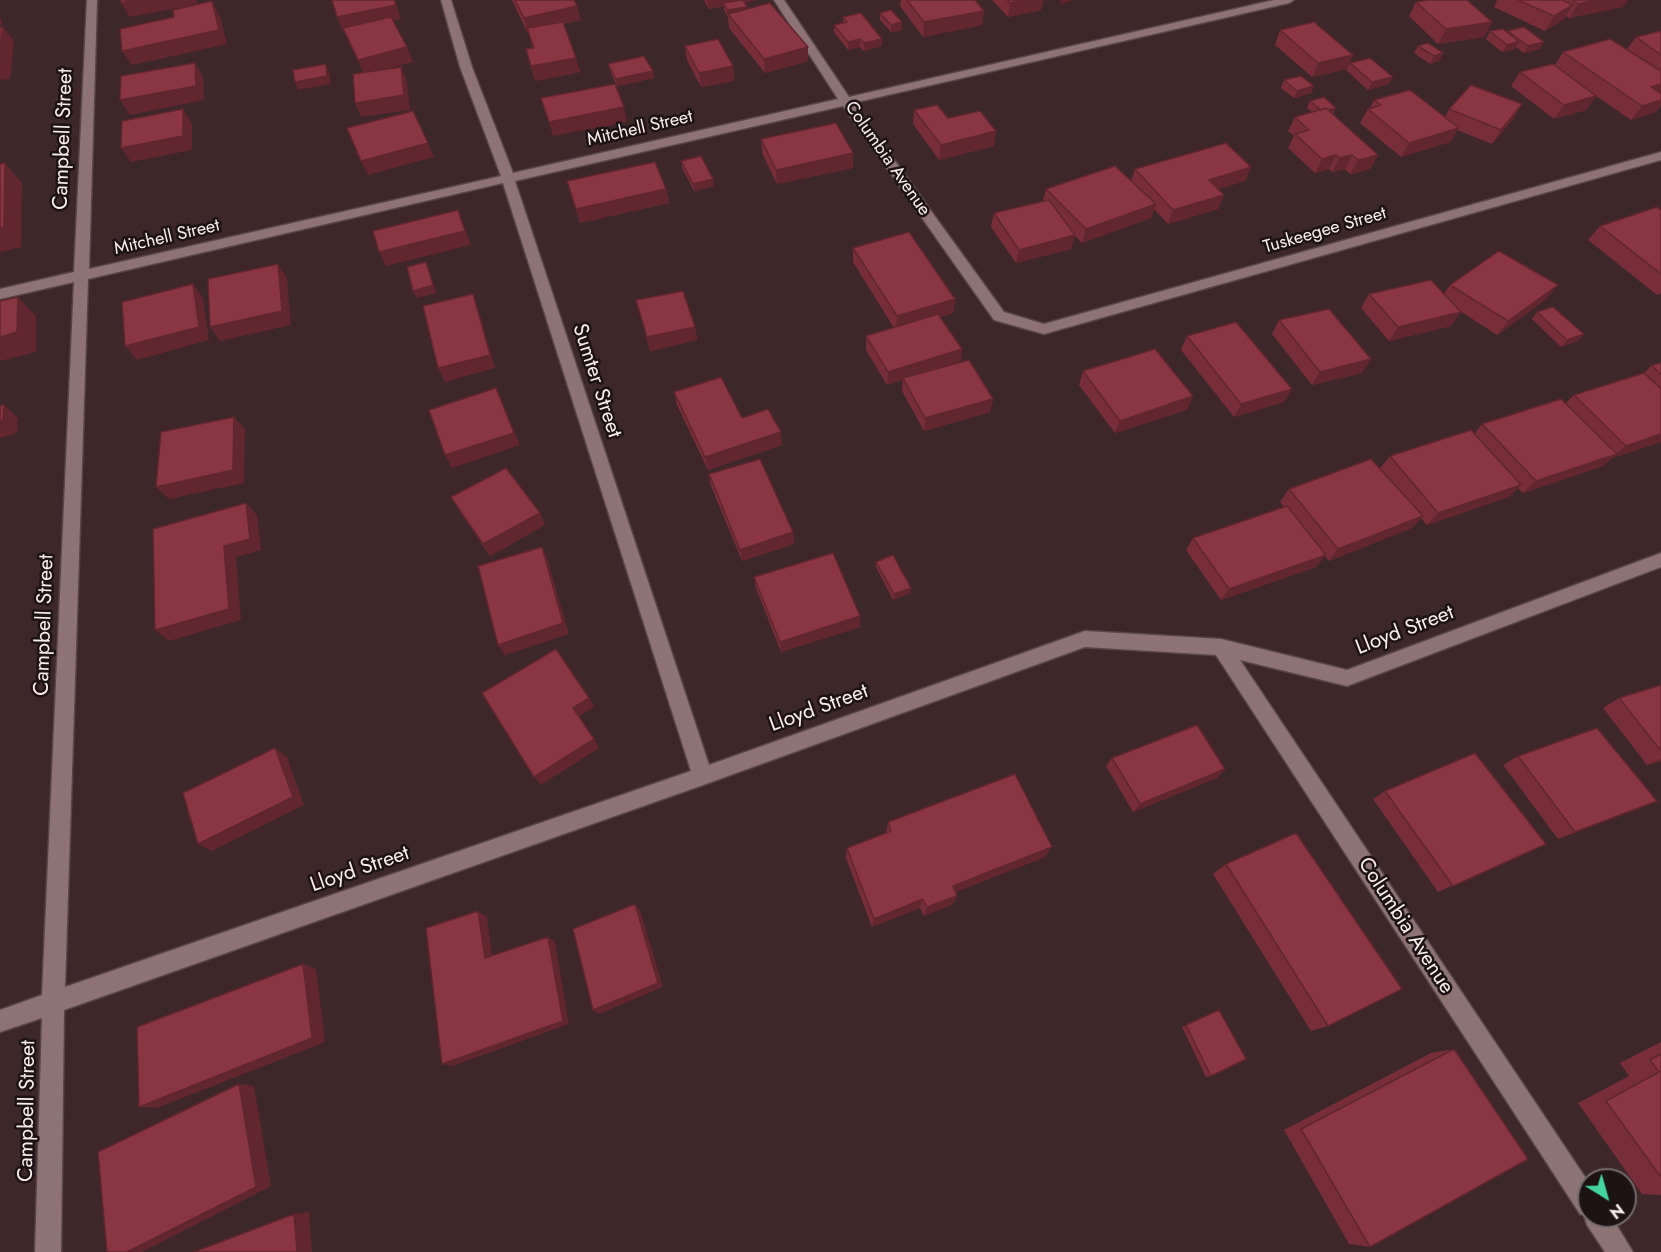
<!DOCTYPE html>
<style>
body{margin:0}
#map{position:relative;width:1661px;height:1252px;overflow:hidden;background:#3d2729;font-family:Jost,sans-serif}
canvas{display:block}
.north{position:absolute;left:1577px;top:1168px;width:60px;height:60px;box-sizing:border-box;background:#1d1314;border:2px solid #766a6b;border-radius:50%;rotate:143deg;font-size:16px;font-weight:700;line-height:24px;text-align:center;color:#fbeced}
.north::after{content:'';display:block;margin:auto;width:21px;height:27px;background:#44d49f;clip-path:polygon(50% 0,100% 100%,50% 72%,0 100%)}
</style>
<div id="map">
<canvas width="1661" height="1252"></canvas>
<div class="north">N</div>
</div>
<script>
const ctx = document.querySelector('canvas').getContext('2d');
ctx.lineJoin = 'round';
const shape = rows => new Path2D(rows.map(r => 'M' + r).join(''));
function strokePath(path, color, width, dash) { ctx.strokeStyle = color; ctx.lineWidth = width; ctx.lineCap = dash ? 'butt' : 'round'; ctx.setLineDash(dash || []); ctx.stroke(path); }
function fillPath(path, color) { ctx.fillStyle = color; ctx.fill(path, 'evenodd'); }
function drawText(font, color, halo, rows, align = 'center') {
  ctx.font = font + ' Jost,sans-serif'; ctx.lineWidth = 5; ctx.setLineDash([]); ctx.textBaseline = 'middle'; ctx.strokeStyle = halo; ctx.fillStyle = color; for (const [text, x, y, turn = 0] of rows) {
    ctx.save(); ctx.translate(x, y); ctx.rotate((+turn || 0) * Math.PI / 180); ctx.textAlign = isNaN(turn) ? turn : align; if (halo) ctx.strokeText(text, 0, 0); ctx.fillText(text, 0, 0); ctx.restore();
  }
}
const street = shape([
 [87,0,97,0,89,269,501,176,460,67,441,0,451,0,472,67,513,173,838,99,774,0,784,0,849,97,1274,0,1294,0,1289,3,853,103,1004,312,1044,324,1661,152,1661,160,1044,334,994,320,843,106,515,181,709,765,1085,631,1221,639,1347,670,1661,553,1661,567,1347,686,1240,660,1589,1183,1589,1216,1611,1216,1633,1252,1605,1252,1587,1225,1584,1215,1580,1214,1216,655,1085,647,703,785,64,1010,61,1252,35,1252,42,1018,0,1032,0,1010,42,995,74,282,0,299,0,289,74,272,87,0],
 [503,183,691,771,65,987,88,279,503,183]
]);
strokePath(street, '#574547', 3);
fillPath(street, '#8d7374');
fillPath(shape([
 [512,0,574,0,581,20,563,24,580,72,535,81,526,49,533,48,528,32,527,32],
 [704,0,754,0,745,3,747,9,808,47,808,61,765,73,729,28,728,17,724,10,724,6,709,9],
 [901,0,975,0,984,11,982,25,923,37,900,6],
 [992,0,1043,0,1041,10,1008,17],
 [1497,0,1628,0,1623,7,1569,18,1566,16,1564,19,1545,31,1494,7],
 [1416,2,1492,22,1484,37,1438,44,1409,16],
 [880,13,902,30,891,32,880,20],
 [843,17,882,39,882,46,864,51,860,47,848,50,834,32,834,25,843,23],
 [1280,30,1353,55,1346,69,1312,77,1275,45],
 [1490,31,1507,32,1508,31,1540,49,1524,53,1516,47,1515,49,1502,52,1486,39],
 [1661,31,1661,105,1656,112,1631,120,1596,96,1586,110,1554,119,1511,86,1520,72,1555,65,1563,52,1627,49,1636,37],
 [685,46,733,66,734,81,701,87,687,60],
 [1418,46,1443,53,1439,61,1430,64,1414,53],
 [1350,63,1389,84,1368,90,1346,70],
 [608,64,654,78,617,86,610,71],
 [1284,80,1314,86,1311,93,1294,98,1281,88],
 [1374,100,1445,117,1449,109,1522,104,1513,119,1492,144,1457,130,1450,142,1401,157,1360,123,1368,109,1370,108],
 [1310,101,1333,115,1378,155,1370,169,1350,174,1345,169,1332,172,1329,169,1315,173,1288,148,1294,136,1288,131,1295,117,1312,112,1307,108],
 [914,110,948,118,994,146,939,160,913,124],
 [761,139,853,153,853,168,777,184,762,153],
 [681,161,714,186,694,191,682,168],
 [1251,167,1245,181,1218,189,1224,195,1218,209,1168,224,1154,209,1151,218,1082,243,1075,236,1071,249,1016,263,991,227,994,213,1043,201,1046,189,1131,181,1135,169],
 [567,181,666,189,669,203,580,223],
 [1661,210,1661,293,1657,295,1588,240,1600,226],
 [853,248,955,299,953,313,940,317,962,349,960,362,993,399,990,412,924,431,902,391,903,380,887,385,866,350,866,336,894,328,853,262],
 [1450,285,1558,285,1546,299,1497,335,1460,311,1451,326,1389,341,1361,308,1369,294,1444,294],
 [636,300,695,327,697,340,650,351],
 [1537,312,1584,334,1577,341,1561,347,1532,319],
 [1279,320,1362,373,1312,385,1272,334],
 [1187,336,1284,402,1234,417,1181,350],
 [1661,363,1661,442,1612,458,1603,466,1523,493,1518,488,1509,497,1427,525,1421,518,1412,528,1329,561,1325,556,1316,567,1221,600,1186,550,1193,538,1284,507,1280,502,1289,489,1380,468,1390,456,1474,434,1482,424,1566,403,1574,395,1644,373,1652,365],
 [1083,371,1187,410,1115,433,1079,385],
 [674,392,742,418,782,445,708,470,677,405],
 [709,474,793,532,794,544,742,561,711,486],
 [451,497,540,513,545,525,490,556,458,509],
 [876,562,911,588,910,593,893,600,876,567],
 [754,577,860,616,860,627,781,652,756,588],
 [1661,685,1661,761,1647,765,1603,708,1619,698],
 [1518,756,1638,809,1558,839,1503,765],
 [1112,758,1225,769,1217,778,1133,812,1106,766],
 [1385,791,1546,844,1438,892,1373,799],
 [888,822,1045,857,955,892,953,904,924,916,920,908,872,927,846,858,847,848,886,833],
 [1226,864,1328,1026,1311,1031,1213,874],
 [1219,1010,1211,1076,1206,1077,1182,1027],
 [1661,1042,1661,1195,1642,1194,1578,1103,1629,1076,1620,1063],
 [1454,1049,1370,1247,1349,1244,1284,1130,1431,1053]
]), '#772e39');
fillPath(shape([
 [136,0,197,0,198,4,130,17,121,3],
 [395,0,401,19,343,31,337,17],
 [719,0,754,0,754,1,725,6,723,3,724,6,709,9,708,2],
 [1024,0,1043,0,1041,10,1008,17,1010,3],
 [1061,0,1075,0,1060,4],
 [1598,0,1628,0,1623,7,1569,18,1578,4],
 [212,1,220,16,227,44,132,65,122,51],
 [1573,5,1564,19,1545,31,1554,16],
 [577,6,581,20,527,32,524,18],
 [747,7,747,14,728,14,728,17,727,10],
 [984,11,982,25,923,37,924,22],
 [0,18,2,20,0,33],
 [902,22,902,30,891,32,891,25],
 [1492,22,1484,37,1438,44,1446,29],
 [3,27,14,41,10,79,0,80,0,54],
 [860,39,860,47,848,50,848,42],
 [882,39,882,46,864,51,864,43],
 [1519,42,1515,49,1502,52,1507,45],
 [1544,42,1540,49,1524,53,1528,46],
 [407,47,413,62,364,75,358,60],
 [808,47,808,61,765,73,764,59],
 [1443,53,1439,61,1430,64,1434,56],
 [1353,55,1346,69,1312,77,1318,63],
 [576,58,580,72,535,81,531,66],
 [195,63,203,77,204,100,130,115,120,100],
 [326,64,329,72,331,84,298,90,295,82],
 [733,66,734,81,701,87,699,73],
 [401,67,407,81,410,110,361,117,355,103],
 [653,71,654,78,617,86,616,79],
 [1393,77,1389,84,1368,90,1372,82],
 [1661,84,1661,95,1651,87],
 [1314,86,1311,93,1294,98,1297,91],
 [1596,96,1586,110,1554,119,1564,105],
 [1661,100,1661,105,1656,112,1631,120,1642,106],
 [1522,104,1513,119,1492,144,1501,130],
 [624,107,627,122,553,136,549,122],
 [1336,108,1333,116,1323,112],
 [183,109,192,124,192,150,131,162,121,148],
 [1459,128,1450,142,1401,157,1409,143],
 [996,131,994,146,939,160,941,145],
 [428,143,434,157,368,175,361,161],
 [853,153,853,168,777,184,776,170],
 [1336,155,1329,169,1315,173,1322,159],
 [1352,155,1345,169,1332,172,1339,158],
 [1378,155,1370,169,1350,174,1358,160],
 [5,163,22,183,21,247,0,252,0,228],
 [1251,167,1245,181,1203,194,1209,180],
 [713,179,714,186,694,191,693,184],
 [666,189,669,203,580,223,576,209],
 [1224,195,1218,209,1168,224,1173,210],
 [1156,204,1151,218,1082,243,1086,229],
 [458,210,471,245,386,266,379,252],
 [1075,235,1071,249,1016,263,1019,250],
 [426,262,429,269,436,293,417,298,413,291],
 [278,264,287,278,291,325,220,341,210,327],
 [193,284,203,298,209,340,137,360,125,346],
 [1558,285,1546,299,1497,335,1508,321],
 [473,294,478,308,495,368,445,382,438,368],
 [18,297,36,316,36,352,0,361,0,337],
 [955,299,953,313,896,330,897,316],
 [1461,312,1451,326,1389,341,1398,327],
 [695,327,697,340,650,351,647,337],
 [1584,334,1577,341,1561,347,1567,340],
 [962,349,960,362,903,378,903,380,887,385,888,372],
 [1371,359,1362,373,1312,385,1320,372],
 [496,388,520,445,452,468,445,455],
 [1292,389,1284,402,1234,417,1241,404],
 [1193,396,1187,410,1115,433,1120,421],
 [993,399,990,412,924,431,925,418],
 [4,405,18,418,17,433,0,438,0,421],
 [234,417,245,429,244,483,169,499,156,487],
 [781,432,782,445,708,470,705,457],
 [1661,434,1661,442,1612,458,1626,446],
 [1617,454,1603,466,1523,493,1536,481],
 [1521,485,1509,497,1427,525,1438,513],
 [246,503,257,515,261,550,236,557,241,620,169,641,155,630,224,546],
 [540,513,545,525,490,556,483,544],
 [1423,516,1412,528,1329,561,1338,549],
 [793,532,794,544,742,561,740,550],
 [542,547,547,558,569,634,505,655,498,645],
 [1326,555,1316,567,1221,600,1229,589],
 [911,588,910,593,893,600,894,594],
 [860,616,860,627,781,652,780,642],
 [589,698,594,707,578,717,573,708],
 [594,739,599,748,541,785,534,777],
 [275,748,287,757,304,805,212,851,198,844],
 [1661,759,1661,761,1647,765],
 [1225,769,1217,778,1133,812,1140,804],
 [1657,801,1638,809,1558,839,1575,832],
 [1052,847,1045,857,949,895,953,886],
 [957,896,953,904,924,916,927,907],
 [923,899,920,908,872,927,874,919],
 [635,904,640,910,663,987,599,1014,593,1010],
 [478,911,487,917,493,963,485,958],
 [548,937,555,942,569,1024,452,1066,442,1064],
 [303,964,316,969,325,1042,157,1108,139,1107],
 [239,1084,254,1086,271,1186,142,1252,127,1252],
 [309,1212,312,1252,297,1252,294,1214]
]), '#61262e');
const building = shape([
 [121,0,136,0,121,3,121,0],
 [332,0,394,0,396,5,337,17,332,0],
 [515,0,574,0,577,6,524,18,515,0],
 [707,0,719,0,708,2,707,0],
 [743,0,747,7,727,10,723,3,743,0],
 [907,0,975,0,984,11,924,22,907,0],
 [1007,0,1024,0,1010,3,1007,0],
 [1430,0,1467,0,1492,22,1446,29,1416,2,1430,0],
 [1518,0,1562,0,1573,5,1554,16,1518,0],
 [1572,0,1598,0,1578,4,1572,0],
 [212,1,219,30,122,51,120,29,174,17,173,10,212,1],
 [770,3,808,47,764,59,728,14,770,3],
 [891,10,902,22,891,25,880,13,891,10],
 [861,13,882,39,864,43,860,39,848,42,834,25,847,22,843,17,861,13],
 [391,17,407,47,358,60,343,28,391,17],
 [563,22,576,58,531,66,526,49,534,48,527,28,563,22],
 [1314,22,1353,55,1318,63,1280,30,1314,22],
 [3,27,0,54,0,28,3,27],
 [1524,27,1544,42,1528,46,1508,31,1524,27],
 [1503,29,1519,42,1507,45,1490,31,1503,29],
 [1661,31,1661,55,1636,37,1661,31],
 [718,39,733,66,699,73,685,46,718,39],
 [1610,39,1661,71,1661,84,1651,87,1661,94,1661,100,1642,106,1563,52,1610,39],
 [1428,43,1443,53,1434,56,1418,46,1428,43],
 [644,56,653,71,616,79,608,64,644,56],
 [1370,58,1393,77,1372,82,1350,63,1370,58],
 [195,63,196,86,120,100,121,76,195,63],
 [326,64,327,76,295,82,293,70,326,64],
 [1553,64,1596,96,1564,105,1520,72,1553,64],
 [401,67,404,95,355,103,353,74,401,67],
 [1301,76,1314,86,1297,91,1284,80,1301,76],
 [615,84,624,107,549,122,541,98,615,84],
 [1471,85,1522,104,1501,130,1449,109,1471,85],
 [1410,90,1459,128,1409,143,1368,109,1381,105,1374,100,1410,90],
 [1324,97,1336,108,1328,110,1326,108,1321,110,1310,101,1324,97],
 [937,105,948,118,980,111,996,131,941,145,914,110,937,105],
 [1326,108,1378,155,1358,160,1352,155,1339,158,1336,155,1322,159,1295,134,1309,130,1295,117,1326,108],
 [183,109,183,136,121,148,122,121,183,109],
 [413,111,428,143,361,161,347,128,413,111],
 [836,123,853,153,776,170,761,139,836,123],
 [1226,143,1251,167,1209,180,1224,195,1173,210,1135,169,1226,143],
 [701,156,713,179,693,184,681,161,701,156],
 [655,162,666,189,576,209,567,181,655,162],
 [5,163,4,227,0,228,0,164,5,163],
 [1115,166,1156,204,1086,229,1046,189,1115,166],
 [1049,200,1075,235,1019,250,994,213,1049,200],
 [1657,207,1661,210,1661,274,1600,226,1657,207],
 [458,210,465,231,379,252,373,231,458,210],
 [909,232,955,299,897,316,853,248,909,232],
 [1499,251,1558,285,1508,321,1450,285,1499,251],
 [426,262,433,285,413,291,407,267,426,262],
 [278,264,282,311,210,327,208,279,278,264],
 [1431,280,1461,312,1398,327,1369,294,1431,280],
 [193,284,199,327,125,346,122,302,193,284],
 [683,291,695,327,647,337,636,300,683,291],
 [473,294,490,355,438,368,423,306,473,294],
 [18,297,17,332,0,337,0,301,18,297],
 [1553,307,1584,334,1567,340,1537,312,1553,307],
 [1329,309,1371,359,1320,372,1279,320,1329,309],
 [938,314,962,349,888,372,866,336,938,314],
 [1236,322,1292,389,1241,404,1187,336,1236,322],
 [1155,349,1193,396,1120,421,1083,371,1155,349],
 [969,360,993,399,925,418,903,378,969,360],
 [1661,363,1661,375,1652,365,1661,363],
 [1644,373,1661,389,1661,434,1626,446,1574,395,1644,373],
 [721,377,742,418,768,409,781,432,705,457,674,392,721,377],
 [496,388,514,433,445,455,429,410,496,388],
 [1561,399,1617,454,1536,481,1482,424,1561,399],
 [4,405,3,420,0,421,0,406,4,405],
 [234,417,233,470,156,487,161,432,234,417],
 [1471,430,1521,485,1438,513,1390,456,1471,430],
 [760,459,793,532,740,550,709,474,760,459],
 [1371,459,1423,516,1338,549,1289,489,1371,459],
 [506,468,540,513,483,544,451,497,506,468],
 [246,503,250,539,224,546,229,609,155,630,153,529,246,503],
 [1287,506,1326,555,1229,589,1193,538,1287,506],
 [542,547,563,623,498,645,478,566,542,547],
 [833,553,860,616,780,642,754,577,833,553],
 [893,555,911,588,894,594,876,562,893,555],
 [556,649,589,698,573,708,594,739,534,777,482,693,556,649],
 [1661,685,1661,751,1619,698,1661,685],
 [1197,725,1225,769,1140,804,1112,758,1197,725],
 [1597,728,1657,801,1575,832,1518,756,1597,728],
 [275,748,293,797,198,844,183,793,275,748],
 [1475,753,1546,844,1453,886,1385,791,1475,753],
 [1015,774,1052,847,953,886,957,896,927,907,923,899,874,919,847,848,891,831,888,822,1015,774],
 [1296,833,1402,989,1328,1026,1226,864,1296,833],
 [635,904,658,983,593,1010,573,929,635,904],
 [478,911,485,958,548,937,563,1021,442,1064,426,928,478,911],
 [303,964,312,1038,139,1107,137,1027,303,964],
 [1219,1010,1246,1059,1211,1076,1186,1025,1219,1010],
 [1454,1049,1528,1159,1370,1247,1301,1129,1454,1049],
 [1661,1054,1661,1177,1606,1101,1659,1072,1650,1060,1661,1054],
 [239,1084,256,1187,127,1252,107,1252,98,1152,239,1084],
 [294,1214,297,1252,194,1252,294,1214]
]);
fillPath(building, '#8a3642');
strokePath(building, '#61262e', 1.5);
drawText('18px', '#fbeced', '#1d1314', [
 ["Mitchell Street",640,129,-13],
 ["Columbia Avenue",887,159,55],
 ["Tuskeegee Street",1325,231,-16],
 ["Mitchell Street",167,238,-13]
]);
drawText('21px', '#fbeced', '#1d1314', [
 ["Campbell Street",64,139,-88],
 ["Sumter Street",596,381,72],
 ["Campbell Street",45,625,-88],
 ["Lloyd Street",1405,631,-21],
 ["Lloyd Street",819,709,-20],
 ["Lloyd Street",360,870,-19],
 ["Columbia Avenue",1405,926,57],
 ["Campbell Street",28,1111,-89]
]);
</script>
